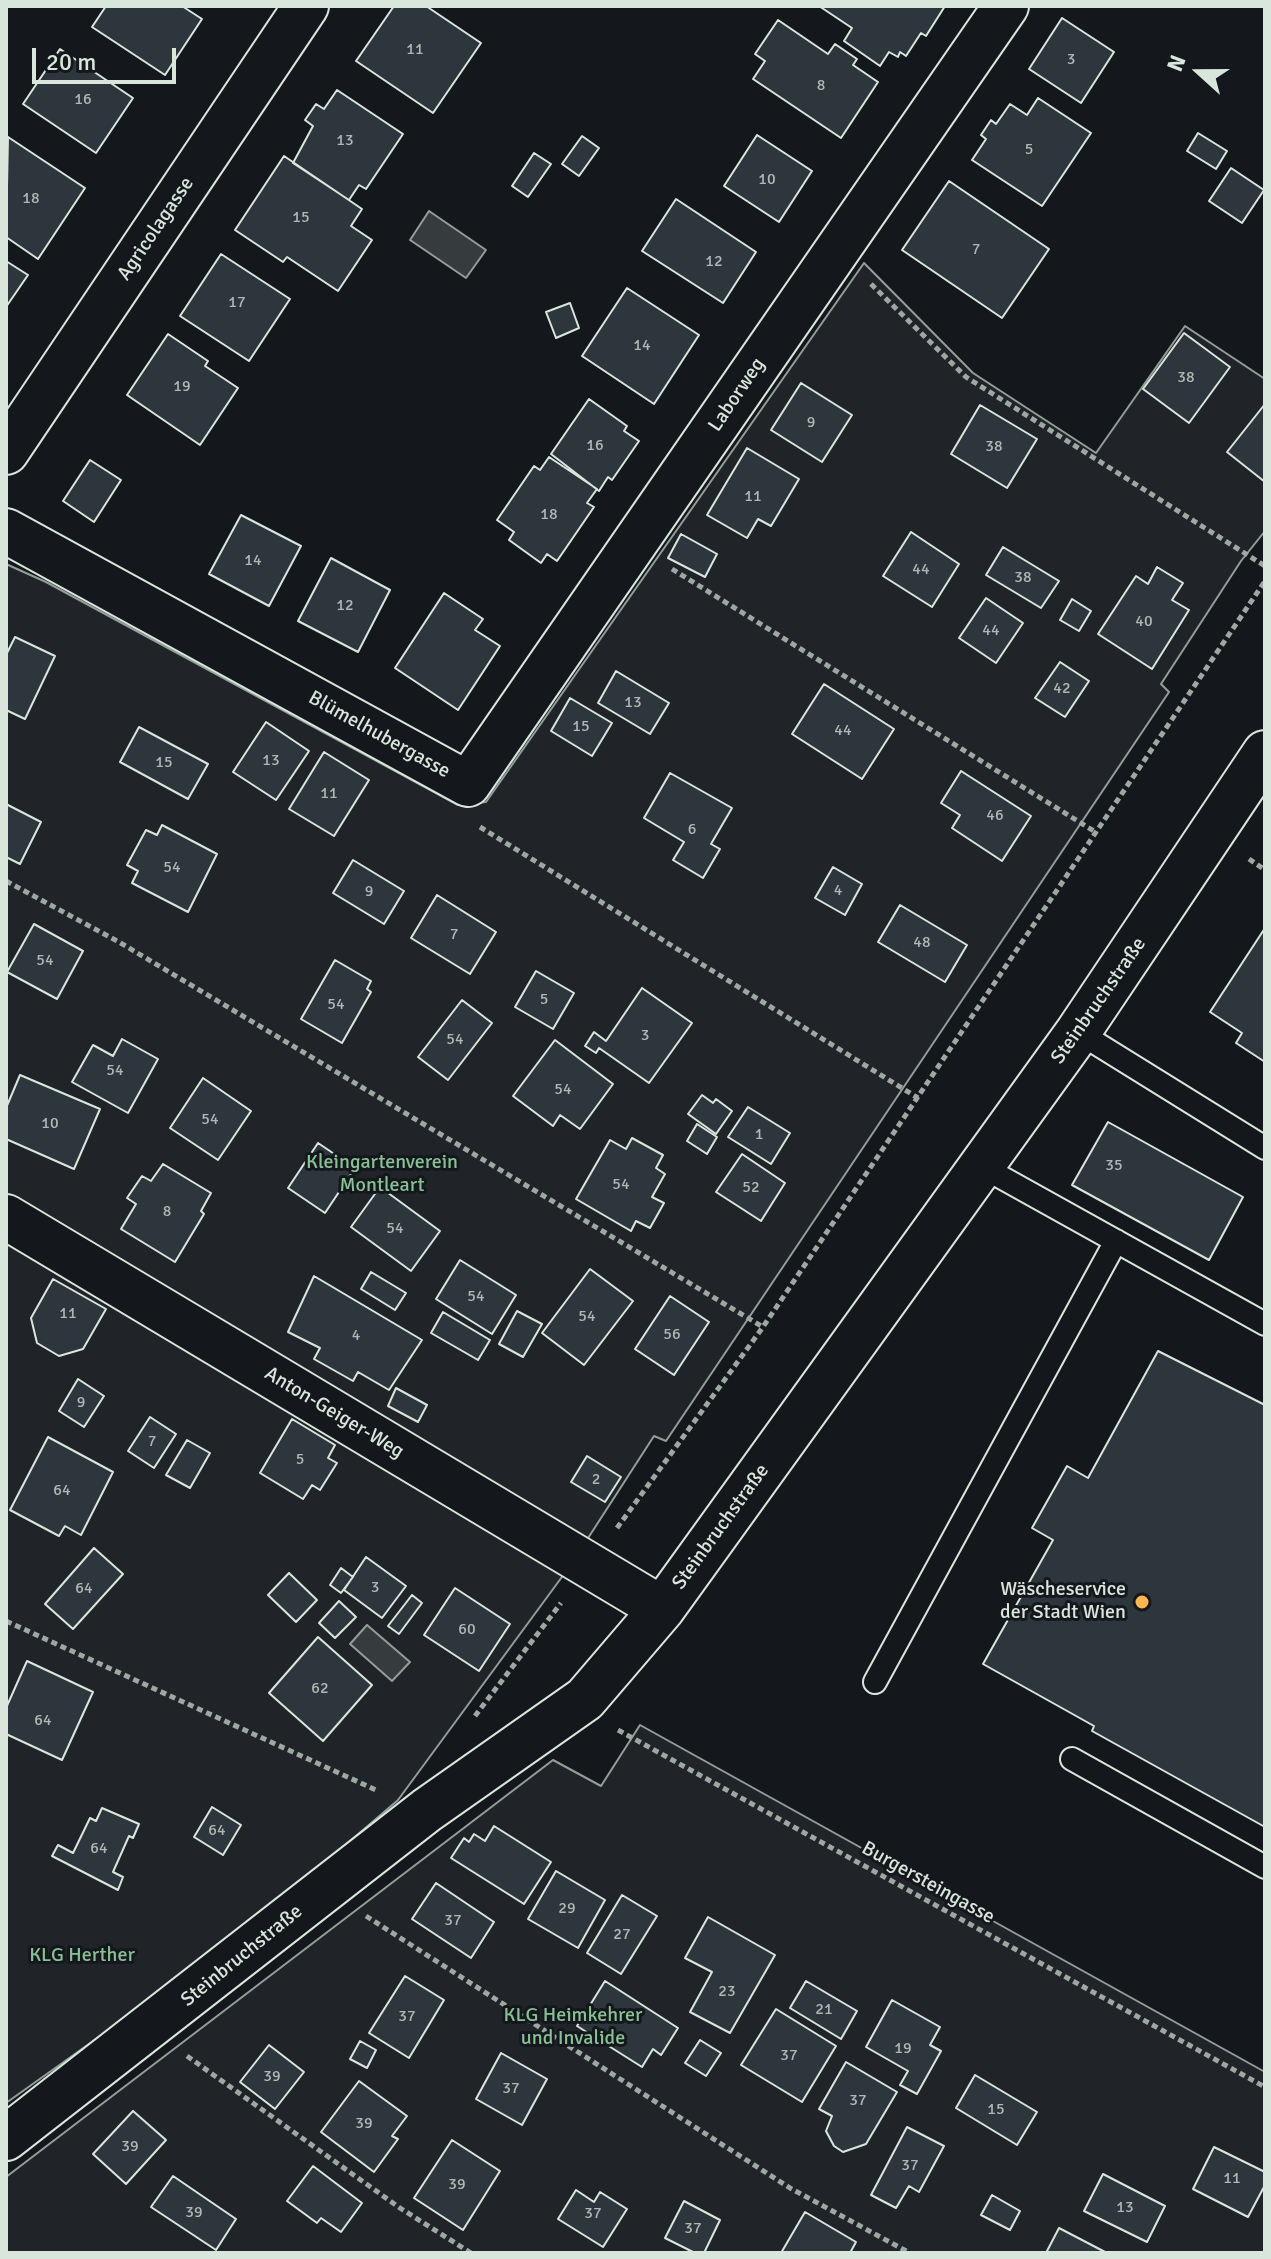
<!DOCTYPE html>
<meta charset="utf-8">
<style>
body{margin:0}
#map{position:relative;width:1271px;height:2259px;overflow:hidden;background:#14181c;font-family:Signika,sans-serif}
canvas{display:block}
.frame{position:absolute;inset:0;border:8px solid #d8e6dc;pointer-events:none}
.north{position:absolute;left:1159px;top:32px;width:80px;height:80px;-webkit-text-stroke:6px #14181c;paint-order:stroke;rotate:291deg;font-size:22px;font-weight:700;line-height:32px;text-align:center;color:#d8e6dc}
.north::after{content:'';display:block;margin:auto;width:28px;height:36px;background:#d8e6dc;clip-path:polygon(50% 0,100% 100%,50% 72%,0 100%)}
.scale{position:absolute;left:32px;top:48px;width:144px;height:36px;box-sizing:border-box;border:4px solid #d8e6dc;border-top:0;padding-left:10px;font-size:24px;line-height:28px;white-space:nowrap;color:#d8e6dc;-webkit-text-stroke:6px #14181c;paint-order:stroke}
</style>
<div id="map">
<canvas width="1271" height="2259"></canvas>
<div class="frame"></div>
<div class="north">N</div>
<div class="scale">20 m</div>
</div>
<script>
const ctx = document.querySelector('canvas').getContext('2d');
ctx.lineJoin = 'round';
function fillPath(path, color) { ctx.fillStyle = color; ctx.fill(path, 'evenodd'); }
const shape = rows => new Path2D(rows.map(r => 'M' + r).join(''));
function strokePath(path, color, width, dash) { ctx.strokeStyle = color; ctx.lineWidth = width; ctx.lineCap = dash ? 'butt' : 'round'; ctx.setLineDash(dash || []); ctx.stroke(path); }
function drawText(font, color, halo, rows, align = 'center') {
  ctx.font = font + ' Signika,sans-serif'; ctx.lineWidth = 6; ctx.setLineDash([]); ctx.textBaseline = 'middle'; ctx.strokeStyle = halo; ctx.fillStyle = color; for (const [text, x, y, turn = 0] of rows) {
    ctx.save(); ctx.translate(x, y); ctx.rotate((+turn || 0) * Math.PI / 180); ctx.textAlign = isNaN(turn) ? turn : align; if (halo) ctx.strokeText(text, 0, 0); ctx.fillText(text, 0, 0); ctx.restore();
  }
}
const green = shape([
 [864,263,973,373,1096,453,1185,326,1265,379,1265,531,1241,561,1161,684,1169,692,666,1441,654,1436,570,1566,398,1800,231,1943,6,2103,6,564,46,582,458,805,486,802,864,263],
 [640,1725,1265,2072,1265,2253,6,2253,6,2177,553,1760,601,1786,640,1725]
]);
fillPath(green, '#202428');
strokePath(green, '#939e99', 2);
const water = shape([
 [429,211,486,250,466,278,410,240,429,211],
 [367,1625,410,1662,392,1681,350,1644,367,1625]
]);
fillPath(water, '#363b3e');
strokePath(water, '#939e99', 2);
const building = shape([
 [106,6,182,6,202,19,165,75,92,27,106,6],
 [394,6,426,6,481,43,433,113,356,61,394,6],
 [819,6,945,6,926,36,921,33,906,56,900,52,898,57,889,52,880,66,844,41,852,28,819,6],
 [1062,18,1114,52,1081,103,1029,69,1062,18],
 [778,20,828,54,835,44,857,59,853,65,878,82,841,138,753,79,765,61,755,54,778,20],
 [60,49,133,98,96,153,23,104,60,49],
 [337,90,403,134,366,189,359,185,349,200,293,163,313,126,305,120,316,104,324,109,337,90],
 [1038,98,1091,133,1042,206,972,160,986,139,981,135,991,120,996,124,1010,104,1027,115,1038,98],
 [1198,133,1227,151,1216,169,1187,151,1198,133],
 [757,135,812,171,779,222,724,186,757,135],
 [582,136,599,148,579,176,562,164,582,136],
 [8,137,85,188,38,259,6,237,8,137],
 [534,153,551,164,528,197,512,186,534,153],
 [284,156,362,209,351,226,372,240,338,291,287,257,283,262,235,230,284,156],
 [1231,168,1264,190,1242,223,1209,201,1231,168],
 [949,181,1049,249,1002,318,902,250,949,181],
 [676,199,756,252,723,303,642,251,676,199],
 [221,254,290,299,249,361,180,316,221,254],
 [6,261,28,275,6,307,6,261],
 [627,288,699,335,654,404,582,356,627,288],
 [570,303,579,328,556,338,546,312,570,303],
 [1184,333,1230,367,1189,423,1143,389,1184,333],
 [168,334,208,361,205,366,238,388,200,445,127,395,168,334],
 [801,383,852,415,822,462,771,430,801,383],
 [589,399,627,426,624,431,639,441,612,480,608,477,599,491,551,454,589,399],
 [1265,404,1265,482,1227,452,1265,404],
 [980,405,1037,439,1007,488,951,454,980,405],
 [747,448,799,479,771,526,758,519,747,538,707,515,747,448],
 [549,457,597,489,587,503,594,507,557,561,547,554,541,563,509,540,514,532,497,520,534,466,540,470,549,457],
 [90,460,121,480,94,522,63,501,90,460],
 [241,515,301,546,269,606,209,574,241,515],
 [911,532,959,564,932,607,883,576,911,532],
 [681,534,717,554,705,577,668,558,681,534],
 [1003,547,1059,581,1041,608,986,575,1003,547],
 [331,558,390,590,358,652,298,621,331,558],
 [1157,567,1183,583,1172,600,1189,610,1152,669,1098,634,1136,576,1148,584,1157,567],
 [444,593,483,619,475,630,500,646,458,710,395,668,444,593],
 [986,598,1023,623,996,663,959,638,986,598],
 [1072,599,1091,611,1079,631,1060,620,1072,599],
 [15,637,55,656,25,719,6,710,6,655,15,637],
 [1060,662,1089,681,1065,717,1035,698,1060,662],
 [616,671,669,703,650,734,598,703,616,671],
 [824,684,894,729,862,779,792,734,824,684],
 [570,698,612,723,592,756,551,731,570,698],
 [266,722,309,751,276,800,233,772,266,722],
 [139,727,208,764,188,799,120,762,139,727],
 [324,752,369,780,334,836,289,809,324,752],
 [961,771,1031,816,1002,861,952,828,960,815,941,803,961,771],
 [670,773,732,808,711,844,720,849,703,878,673,860,684,842,644,818,670,773],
 [6,804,41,822,20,864,6,857,6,804],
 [162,825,217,854,188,912,132,883,138,871,127,865,146,830,157,835,162,825],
 [353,860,404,891,384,924,333,893,353,860],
 [833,867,862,884,845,915,815,898,833,867],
 [437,895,496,932,470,974,411,938,437,895],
 [900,905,967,945,945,982,878,942,900,905],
 [34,924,83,951,57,999,7,972,34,924],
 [1265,928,1265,1062,1236,1043,1242,1033,1210,1012,1265,928],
 [335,960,371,981,367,989,371,992,342,1043,301,1019,335,960],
 [536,971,574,993,553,1029,515,1007,536,971],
 [642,988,692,1023,649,1083,599,1048,596,1053,585,1046,594,1032,606,1041,642,988],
 [462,1000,492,1023,448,1080,418,1057,462,1000],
 [122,1039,158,1059,128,1113,72,1082,93,1045,113,1056,122,1039],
 [555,1040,613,1084,580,1129,560,1115,553,1126,513,1096,555,1040],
 [20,1075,100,1109,74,1169,6,1139,6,1108,20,1075],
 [203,1078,251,1111,218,1160,170,1128,203,1078],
 [702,1095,713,1103,716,1099,732,1111,716,1134,688,1114,702,1095],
 [748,1107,790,1133,771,1164,728,1137,748,1107],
 [1108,1122,1243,1197,1209,1260,1072,1185,1108,1122],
 [697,1124,717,1137,707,1154,687,1141,697,1124],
 [632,1138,663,1155,656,1168,665,1174,652,1197,664,1203,650,1228,636,1221,631,1231,576,1199,610,1140,626,1149,632,1138],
 [318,1143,355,1168,325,1213,288,1188,318,1143],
 [742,1154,785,1183,761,1221,716,1192,742,1154],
 [163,1164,211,1193,201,1211,204,1214,175,1262,121,1229,136,1204,127,1198,142,1176,151,1181,163,1164],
 [380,1187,440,1231,411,1271,351,1227,380,1187],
 [460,1260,516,1295,492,1334,436,1299,460,1260],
 [590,1269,633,1301,584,1365,542,1333,590,1269],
 [371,1272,406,1293,395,1310,361,1289,371,1272],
 [314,1276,422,1340,389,1390,358,1372,353,1381,314,1359,320,1348,288,1332,314,1276],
 [53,1279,106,1309,83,1349,59,1356,37,1343,31,1318,53,1279],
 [670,1296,709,1322,674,1375,635,1349,670,1296],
 [517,1311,542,1324,523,1357,499,1344,517,1311],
 [443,1312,490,1340,478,1360,431,1333,443,1312],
 [1158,1351,1265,1405,1265,1827,1092,1731,1094,1726,983,1664,1053,1540,1032,1528,1067,1466,1088,1478,1158,1351],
 [78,1379,104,1396,84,1427,59,1411,78,1379],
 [396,1388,427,1405,418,1422,388,1406,396,1388],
 [150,1417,176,1434,154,1468,128,1451,150,1417],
 [292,1419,335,1445,328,1458,337,1463,320,1490,312,1485,303,1499,260,1473,292,1419],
 [48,1437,113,1472,81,1535,65,1526,59,1536,10,1510,48,1437],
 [187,1440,210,1453,190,1488,166,1475,187,1440],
 [587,1456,621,1477,605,1502,571,1482,587,1456],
 [94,1548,123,1574,73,1629,45,1604,94,1548],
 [366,1557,406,1586,382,1618,344,1590,366,1557],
 [341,1568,353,1577,341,1593,330,1585,341,1568],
 [289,1573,317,1600,296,1622,268,1595,289,1573],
 [455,1588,510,1624,479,1671,424,1635,455,1588],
 [412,1595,422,1603,399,1634,388,1626,412,1595],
 [339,1601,356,1617,335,1638,319,1623,339,1601],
 [318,1637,372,1685,323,1741,269,1693,318,1637],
 [27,1661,93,1692,62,1760,6,1734,6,1708,27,1661],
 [212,1807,241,1825,223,1855,194,1837,212,1807],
 [102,1808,139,1824,133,1838,129,1836,113,1872,123,1877,118,1890,52,1856,58,1845,73,1853,90,1818,96,1821,102,1808],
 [494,1826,551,1862,524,1904,451,1858,464,1838,469,1842,474,1834,485,1841,494,1826],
 [556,1871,605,1900,578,1948,528,1919,556,1871],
 [436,1883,494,1922,471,1958,412,1919,436,1883],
 [622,1895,657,1916,621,1974,587,1953,622,1895],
 [708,1917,775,1955,730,2033,690,2012,712,1972,685,1958,708,1917],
 [405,1976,444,2000,409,2058,369,2033,405,1976],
 [605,1981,678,2028,661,2055,653,2049,642,2067,577,2026,605,1981],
 [806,1981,857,2011,841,2039,790,2008,806,1981],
 [892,2000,940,2027,930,2045,941,2051,917,2094,900,2085,908,2071,866,2047,892,2000],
 [776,2009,836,2046,802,2102,741,2065,776,2009],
 [700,2040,721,2053,706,2076,685,2063,700,2040],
 [360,2041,376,2050,367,2068,350,2059,360,2041],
 [269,2045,304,2072,275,2109,240,2082,269,2045],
 [501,2053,547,2079,522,2125,476,2099,501,2053],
 [846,2062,897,2092,866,2144,843,2152,834,2146,826,2131,832,2116,819,2109,846,2062],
 [975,2075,1037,2112,1017,2145,956,2108,975,2075],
 [359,2081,407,2116,392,2136,398,2139,374,2172,321,2132,359,2081],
 [133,2111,166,2140,126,2184,93,2154,133,2111],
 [907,2127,944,2146,919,2192,909,2186,896,2208,871,2195,907,2127],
 [452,2140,500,2171,463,2230,414,2198,452,2140],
 [1214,2147,1265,2172,1265,2185,1248,2217,1193,2189,1214,2147],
 [313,2166,362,2203,341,2232,321,2218,317,2223,287,2201,313,2166],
 [1103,2174,1165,2206,1147,2242,1084,2211,1103,2174],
 [173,2176,236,2219,216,2250,151,2207,173,2176],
 [576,2190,594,2202,600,2192,627,2209,603,2247,558,2219,576,2190],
 [992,2195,1020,2211,1010,2230,981,2215,992,2195],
 [684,2201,720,2220,704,2253,695,2253,665,2238,684,2201],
 [805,2212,856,2242,850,2253,781,2253,805,2212],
 [1059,2228,1107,2253,1046,2253,1059,2228]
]);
fillPath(building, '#2c363c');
strokePath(building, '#d8e6dc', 2);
const lane = shape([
 [1078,1032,1265,1148],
 [981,1166,1265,1324],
 [875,1682,1116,1241],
 [1072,1759,1265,1867]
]);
const street = shape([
 [6,452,306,6],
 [6,531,468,784,1006,6],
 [6,1217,662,1609],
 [6,2138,427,1810,585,1699,662,1609,1078,1032,1265,753]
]);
strokePath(lane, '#d8e6dc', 26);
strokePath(street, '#d8e6dc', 48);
strokePath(shape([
 [871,284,966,377,1265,566],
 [672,569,1097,833],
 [480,827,918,1098],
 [1249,859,1265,870],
 [6,881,119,942,763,1327],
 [617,1528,763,1327,1265,581],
 [6,1621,376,1790],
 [475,1716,561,1603],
 [618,1730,1265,2087],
 [366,1916,790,2188,910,2253],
 [187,2056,400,2208,471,2253]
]), '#9da8a2', 5, [6, 4]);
strokePath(lane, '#14181c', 22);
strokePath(street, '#14181c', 44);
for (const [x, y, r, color] of [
 [1142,1602,8,"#ffb74d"]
]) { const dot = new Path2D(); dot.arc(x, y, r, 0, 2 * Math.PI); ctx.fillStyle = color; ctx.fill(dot); strokePath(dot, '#14181c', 3); }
drawText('16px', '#adbab4', null, [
 ["11",415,50],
 ["3",1071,60],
 ["8",821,86],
 ["16",83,100],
 ["13",345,141],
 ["5",1029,150],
 ["10",767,180],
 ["18",31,199],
 ["15",301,218],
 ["7",976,250],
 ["12",714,262],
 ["17",237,303],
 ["14",642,346],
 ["38",1186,378],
 ["19",182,387],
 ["9",811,423],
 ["16",595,446],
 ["38",994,447],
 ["11",753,497],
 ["18",549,515],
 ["14",253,561],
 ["44",921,570],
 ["38",1023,578],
 ["12",345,606],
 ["40",1144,622],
 ["44",991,631],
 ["42",1062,689],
 ["13",633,703],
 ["15",581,727],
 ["44",843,731],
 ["13",271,761],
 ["15",164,763],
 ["11",329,794],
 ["46",995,816],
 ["6",692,830],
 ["54",172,868],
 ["4",838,891],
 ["9",369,892],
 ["7",454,935],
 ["48",922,943],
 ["54",45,961],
 ["5",544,1000],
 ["54",336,1005],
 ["3",645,1036],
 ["54",455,1040],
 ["54",115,1071],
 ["54",563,1090],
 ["54",210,1120],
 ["10",50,1124],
 ["1",759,1135],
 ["35",1114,1166],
 ["54",621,1185],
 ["52",751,1188],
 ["8",167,1212],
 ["54",395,1229],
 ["54",476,1297],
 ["11",68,1314],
 ["54",587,1317],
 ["56",672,1335],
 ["4",356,1336],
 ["9",81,1403],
 ["7",152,1442],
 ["5",300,1460],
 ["2",596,1480],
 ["64",62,1491],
 ["3",375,1588],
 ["64",84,1589],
 ["60",467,1630],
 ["62",320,1689],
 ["64",43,1721],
 ["64",217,1831],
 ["64",99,1849],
 ["29",567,1909],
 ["37",453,1921],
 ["27",622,1935],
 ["23",727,1992],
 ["21",824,2010],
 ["37",407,2017],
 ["19",903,2049],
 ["37",789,2056],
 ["39",272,2077],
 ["37",511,2089],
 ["37",858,2101],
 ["15",996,2110],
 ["39",364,2124],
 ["39",130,2147],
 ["37",910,2166],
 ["11",1232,2179],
 ["39",457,2185],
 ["13",1125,2208],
 ["39",194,2213],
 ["37",593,2214],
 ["37",693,2229]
]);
drawText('20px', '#d8e6dc', '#14181c', [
 ["Agricolagasse",156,229,-56],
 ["Laborweg",737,395,-56],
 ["Blümelhubergasse",379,735,29],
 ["Steinbruchstraße",1099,1001,-55],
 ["Anton-Geiger-Weg",334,1413,31],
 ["Steinbruchstraße",721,1527,-54],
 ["Burgersteingasse",928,1883,29],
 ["Steinbruchstraße",242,1956,-39]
]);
drawText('20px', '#8ac095', '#14181c', [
 ["Kleingartenverein",382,1163],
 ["Montleart",382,1186],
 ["KLG Herther",82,1956],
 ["KLG Heimkehrer",573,2016],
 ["und Invalide",573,2039]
]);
drawText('20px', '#d8e6dc', '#14181c', [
 ["Wäscheservice",1126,1590],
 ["der Stadt Wien",1126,1613]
], 'right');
</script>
